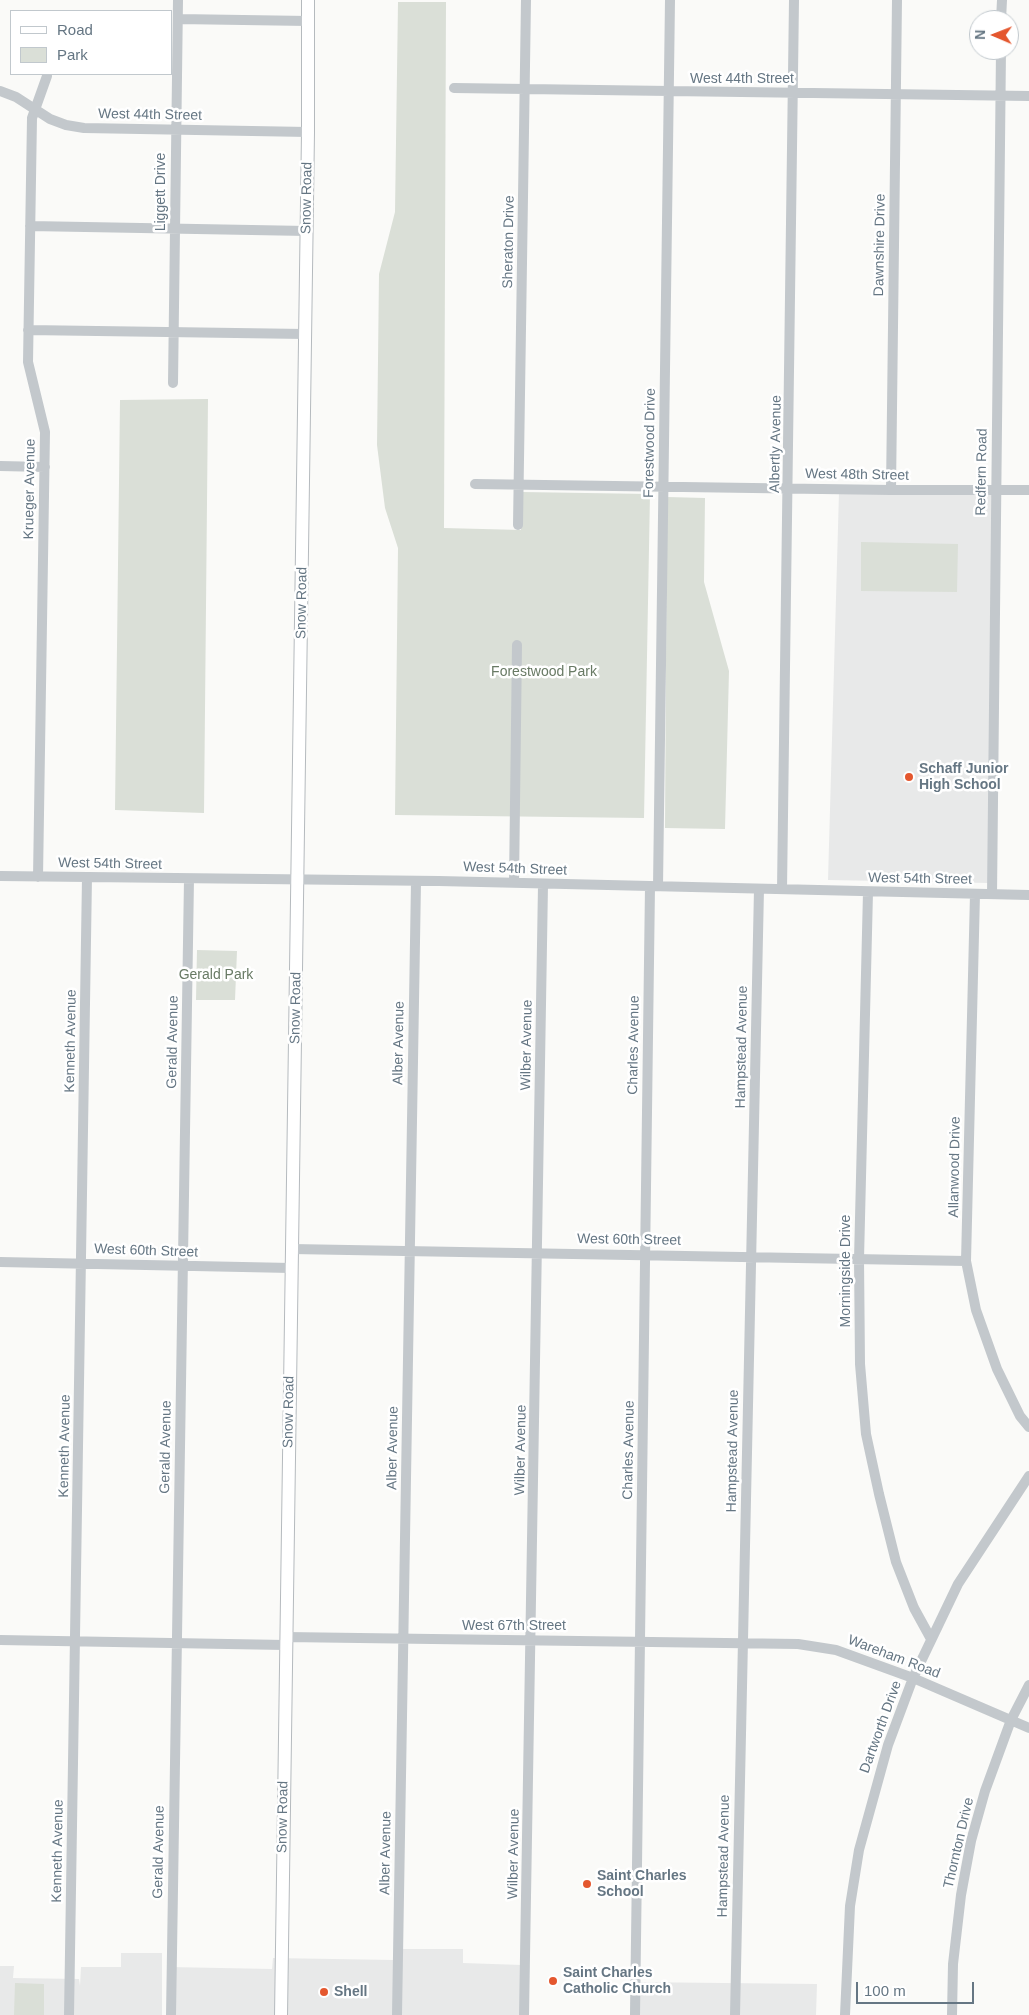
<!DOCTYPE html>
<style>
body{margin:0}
#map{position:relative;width:1029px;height:2015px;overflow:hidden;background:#fafaf8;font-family:Arial,sans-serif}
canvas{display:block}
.legend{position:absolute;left:10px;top:10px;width:162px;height:65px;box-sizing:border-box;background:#fff;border:1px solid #c1c8cd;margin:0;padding:6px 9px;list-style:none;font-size:15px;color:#657683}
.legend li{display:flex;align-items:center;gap:10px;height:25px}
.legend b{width:25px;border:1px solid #c1c8cd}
.north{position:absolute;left:969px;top:10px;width:50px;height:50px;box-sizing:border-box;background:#fff;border:1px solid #c1c8cd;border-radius:50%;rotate:271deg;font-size:14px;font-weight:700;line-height:20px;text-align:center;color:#657683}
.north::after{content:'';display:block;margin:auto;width:18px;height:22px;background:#e4572e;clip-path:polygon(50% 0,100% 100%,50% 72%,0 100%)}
.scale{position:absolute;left:856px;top:1982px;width:118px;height:22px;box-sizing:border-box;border:2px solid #657683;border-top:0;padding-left:6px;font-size:15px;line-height:18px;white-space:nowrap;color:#657683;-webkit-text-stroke:4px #fff;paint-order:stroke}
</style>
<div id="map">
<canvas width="1029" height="2015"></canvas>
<ul class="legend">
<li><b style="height:6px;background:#fff"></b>Road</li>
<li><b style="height:14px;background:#dadfd7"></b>Park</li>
</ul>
<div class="north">N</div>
<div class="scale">100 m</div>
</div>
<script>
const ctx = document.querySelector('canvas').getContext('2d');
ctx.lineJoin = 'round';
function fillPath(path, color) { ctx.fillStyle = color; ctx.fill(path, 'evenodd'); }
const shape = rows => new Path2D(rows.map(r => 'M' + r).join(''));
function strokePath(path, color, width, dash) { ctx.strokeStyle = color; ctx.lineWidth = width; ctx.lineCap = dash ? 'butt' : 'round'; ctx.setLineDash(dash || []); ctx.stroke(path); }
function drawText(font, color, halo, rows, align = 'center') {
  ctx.font = font + ' Arial,sans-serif'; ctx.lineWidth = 5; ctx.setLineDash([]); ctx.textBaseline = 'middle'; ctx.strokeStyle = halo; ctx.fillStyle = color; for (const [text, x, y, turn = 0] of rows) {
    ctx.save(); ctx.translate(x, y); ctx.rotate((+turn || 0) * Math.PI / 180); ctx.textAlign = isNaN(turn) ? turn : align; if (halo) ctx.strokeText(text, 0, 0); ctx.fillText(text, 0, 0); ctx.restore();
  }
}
fillPath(shape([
 [839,492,992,492,988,883,828,880],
 [394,1949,463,1949,463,1963,522,1965,522,2015,169,2015,169,1967,272,1969,273,1958,394,1960],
 [121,1953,162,1953,162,2015,0,2015,0,1966,14,1966,13,1978,79,1979,80,1986,81,1967,121,1967],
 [631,1982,817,1984,816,2015,630,2015]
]), '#e8e9e9');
fillPath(shape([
 [398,2,446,2,444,528,521,530,522,492,650,494,644,818,395,815,398,548,385,508,377,445,379,274,395,212],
 [208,399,204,813,115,810,120,400],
 [667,497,705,498,704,582,729,671,725,829,665,828],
 [861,542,958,544,957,592,861,591],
 [197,950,237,951,235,1000,196,1000],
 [15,1983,44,1984,44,2015,14,2015]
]), '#dadfd7');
const major = shape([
 [281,2015,308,132,308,0]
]);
strokePath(major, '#b5babe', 14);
strokePath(shape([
 [178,19,308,21],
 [1001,20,1002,0],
 [454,88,1029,96],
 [0,91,16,97,50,119,66,125,84,128,308,132],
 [30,226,307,231],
 [28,330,305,334],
 [173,383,178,0],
 [0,466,45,467],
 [475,484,891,490,1029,490],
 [891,490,897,0],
 [518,525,526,0],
 [0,876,439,881,1029,895],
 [38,877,45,432,28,362,32,118,47,76],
 [514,883,517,645],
 [658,886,670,0],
 [782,889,794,0],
 [868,892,859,1259,860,1364,866,1434,879,1494,896,1562,914,1608,931,1639],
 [975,894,966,1261,976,1310,997,1369,1020,1416,1029,1427],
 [992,894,1001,50],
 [292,1249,966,1261],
 [0,1262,291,1268],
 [286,1637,798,1644,836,1650,913,1678,1029,1728],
 [0,1640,285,1645],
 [69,2015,87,877],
 [171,2015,189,879],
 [397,2015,416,882],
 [524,2015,543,885],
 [635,2015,650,886],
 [735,2015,759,889],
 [845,2015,850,1906,859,1850,888,1745,913,1678,958,1584,1029,1476],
 [952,2015,953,1964,961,1895,971,1841,985,1791,1011,1720,1029,1685]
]), '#c3c8cc', 10);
strokePath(major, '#fff', 12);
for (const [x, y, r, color] of [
 [909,777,5,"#e4572e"],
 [587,1884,5,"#e4572e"],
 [553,1981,5,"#e4572e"],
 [324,1992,5,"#e4572e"]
]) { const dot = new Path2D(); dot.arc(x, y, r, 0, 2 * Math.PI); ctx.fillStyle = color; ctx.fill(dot); strokePath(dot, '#fff', 2); }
drawText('14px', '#657683', '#fff', [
 ["West 44th Street",742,79],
 ["West 44th Street",150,115,1],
 ["Liggett Drive",161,192,-90],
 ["Snow Road",307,198,-89],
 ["Sheraton Drive",509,242,-89],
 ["Dawnshire Drive",880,245,-89],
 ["Forestwood Drive",650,443,-89],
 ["Albertly Avenue",776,444,-89],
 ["Redfern Road",982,472,-89],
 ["West 48th Street",857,475,1],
 ["Krueger Avenue",30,489,-89],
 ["Snow Road",302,603,-89],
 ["West 54th Street",110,864,1],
 ["West 54th Street",515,869,2],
 ["West 54th Street",920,879,1],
 ["Snow Road",296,1008,-89],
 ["Kenneth Avenue",71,1041,-89],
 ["Gerald Avenue",173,1042,-89],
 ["Alber Avenue",399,1043,-89],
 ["Wilber Avenue",527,1045,-89],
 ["Charles Avenue",634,1045,-89],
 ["Hampstead Avenue",742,1047,-89],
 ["Allanwood Drive",955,1167,-89],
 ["West 60th Street",629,1240,1],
 ["West 60th Street",146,1251,2],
 ["Morningside Drive",846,1271,-90],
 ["Snow Road",289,1412,-89],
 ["Kenneth Avenue",65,1446,-89],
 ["Gerald Avenue",166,1447,-89],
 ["Alber Avenue",393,1448,-89],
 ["Wilber Avenue",521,1450,-89],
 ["Charles Avenue",629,1450,-89],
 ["Hampstead Avenue",733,1451,-89],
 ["West 67th Street",514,1626],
 ["Wareham Road",894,1657,21],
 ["Dartworth Drive",881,1727,-70],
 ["Snow Road",283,1817,-89],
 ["Thornton Drive",959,1843,-77],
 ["Kenneth Avenue",58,1851,-89],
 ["Gerald Avenue",159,1852,-89],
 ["Alber Avenue",386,1853,-89],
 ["Wilber Avenue",514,1854,-89],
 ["Hampstead Avenue",724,1856,-89]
]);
drawText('14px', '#687a64', '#fff', [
 ["Forestwood Park",544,672],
 ["Gerald Park",216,975]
]);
drawText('bold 14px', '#657683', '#fff', [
 ["Schaff Junior",919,769],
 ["High School",919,785],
 ["Saint Charles",597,1876],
 ["School",597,1892],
 ["Saint Charles",563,1973],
 ["Catholic Church",563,1989],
 ["Shell",334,1992]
], 'left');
</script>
